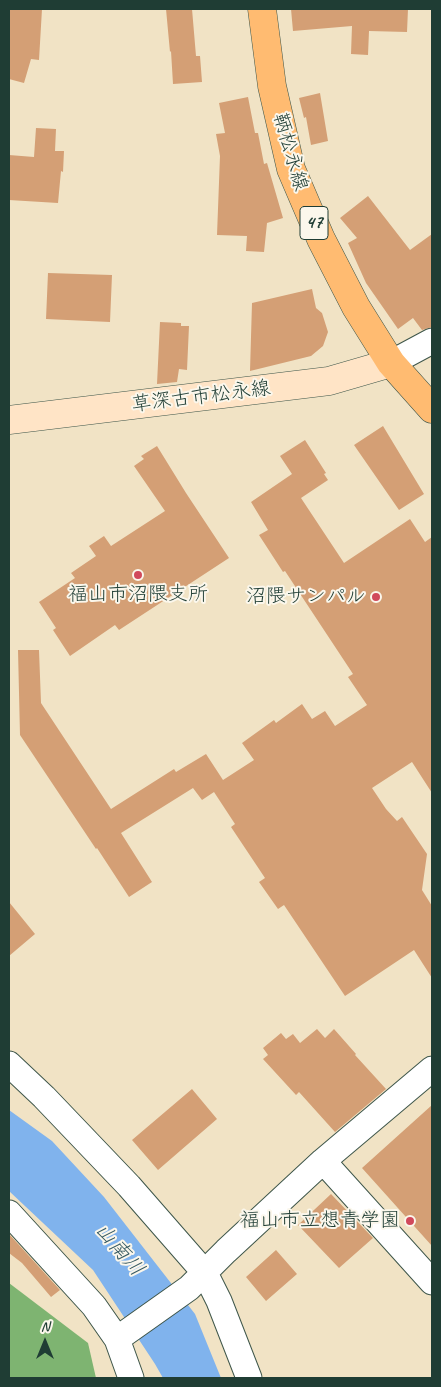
<!DOCTYPE html>
<meta charset="utf-8">
<style>
body{margin:0}
#map{position:relative;width:441px;height:1387px;overflow:hidden;background:#f1e3c5;font-family:Caveat,sans-serif}
canvas{display:block}
.frame{position:absolute;inset:0;border:10px solid #1f3d34;pointer-events:none}
.north{position:absolute;left:20px;top:1317px;width:50px;height:50px;-webkit-text-stroke:4px #fbf7ec;paint-order:stroke;rotate:0deg;font-size:14px;font-weight:700;line-height:20px;text-align:center;color:#1f3d34}
.north::after{content:'';display:block;margin:auto;width:18px;height:22px;background:#1f3d34;clip-path:polygon(50% 0,100% 100%,50% 72%,0 100%)}
</style>
<div id="map">
<canvas width="441" height="1387"></canvas>
<div class="frame"></div>
<div class="north">N</div>
</div>
<script>
const ctx = document.querySelector('canvas').getContext('2d');
ctx.lineJoin = 'round';
function fillPath(path, color) { ctx.fillStyle = color; ctx.fill(path, 'evenodd'); }
const shape = rows => new Path2D(rows.map(r => 'M' + r).join(''));
function strokePath(path, color, width, dash) { ctx.strokeStyle = color; ctx.lineWidth = width; ctx.lineCap = dash ? 'butt' : 'round'; ctx.setLineDash(dash || []); ctx.stroke(path); }
function drawText(font, color, halo, rows, align = 'center') {
  ctx.font = font + ' Caveat,"Klee One",sans-serif'; ctx.lineWidth = 4; ctx.setLineDash([]); ctx.textBaseline = 'middle'; ctx.strokeStyle = halo; ctx.fillStyle = color; for (const [text, x, y, turn = 0] of rows) {
    ctx.save(); ctx.translate(x, y); ctx.rotate((+turn || 0) * Math.PI / 180); ctx.textAlign = isNaN(turn) ? turn : align; if (halo) ctx.strokeText(text, 0, 0); ctx.fillText(text, 0, 0); ctx.restore();
  }
}
fillPath(shape([
 [9,1283,88,1343,96,1378,9,1378]
]), '#7eb471');
fillPath(shape([
 [9,1110,52,1141,104,1197,195,1314,221,1378,163,1378,155,1364,93,1270,9,1191]
]), '#80b3ed');
fillPath(shape([
 [9,9,42,9,39,60,31,59,24,83,9,79],
 [166,9,192,9,196,56,200,56,202,82,173,84,171,51,170,52],
 [291,9,408,9,407,32,369,31,368,55,351,54,352,26,293,31],
 [320,93,328,141,311,145,306,117,304,118,299,98],
 [248,97,255,133,258,133,264,164,267,163,283,218,267,223,264,252,246,251,247,236,217,235,220,156,216,134,225,133,219,103],
 [36,128,56,129,55,151,64,151,63,172,61,171,58,203,9,200,9,155,34,157],
 [368,196,410,250,432,234,432,327,422,330,413,318,398,329,366,283,348,243,357,238,340,218],
 [48,273,112,275,110,322,46,319],
 [312,289,316,308,322,313,328,332,323,346,311,356,250,371,252,303],
 [160,322,181,323,181,326,189,326,187,370,179,369,177,382,157,384],
 [383,426,424,494,399,510,354,445],
 [305,440,326,473,324,474,328,480,301,498,344,563,410,519,425,542,432,537,432,793,412,762,372,788,386,809,397,821,402,817,427,854,422,890,432,906,432,978,414,950,345,996,284,905,278,909,259,882,265,878,231,827,235,824,214,792,202,800,193,788,121,833,152,882,129,897,97,848,96,849,20,735,18,650,39,650,41,703,111,809,174,769,176,772,206,754,223,780,254,760,242,743,274,720,276,723,302,704,312,719,325,711,335,726,367,705,348,677,353,674,285,571,283,572,259,535,268,530,251,502,292,474,280,456],
 [157,446,186,493,229,558,119,630,115,625,70,656,53,630,56,628,39,602,75,578,71,573,96,556,89,546,104,536,111,546,165,511,134,466,144,459,141,456],
 [9,902,35,934,9,956],
 [317,1029,325,1038,334,1029,356,1054,355,1055,386,1089,335,1132,299,1092,296,1095,263,1059,268,1055,263,1048,281,1033,286,1039,293,1034,300,1043],
 [192,1089,217,1119,158,1170,132,1140],
 [432,1105,432,1246,362,1168],
 [331,1194,373,1238,339,1268,298,1225],
 [9,1234,60,1290,51,1297,22,1263,9,1253],
 [276,1250,297,1274,266,1301,246,1277]
]), '#d49f75');
const minor = shape([
 [391,363,432,341],
 [9,1064,44,1097,129,1186,205,1273,219,1301,249,1378],
 [323,1161,432,1282],
 [9,1213,94,1306,117,1339,131,1378],
 [117,1339,189,1288,226,1251,323,1161,432,1069]
]);
const secondary = shape([
 [9,420,329,381,391,363]
]);
const primary = shape([
 [262,9,272,86,291,169,321,239,356,307,391,363,432,409]
]);
strokePath(minor, '#3e564a', 27);
strokePath(secondary, '#3e564a', 29);
strokePath(primary, '#3e564a', 29);
strokePath(minor, '#fff', 25);
strokePath(secondary, '#ffe4c6', 28);
strokePath(primary, '#ffbb71', 28);
for (const [x, y, r, color] of [
 [138,575,5,"#d1495b"],
 [376,597,5,"#d1495b"],
 [410,1221,5,"#d1495b"]
]) { const dot = new Path2D(); dot.arc(x, y, r, 0, 2 * Math.PI); ctx.fillStyle = color; ctx.fill(dot); strokePath(dot, '#fbf7ec', 2); }
for (const [x, y, w] of [
 [314,223,28]
]) { const box = new Path2D(); box.roundRect(x - w / 2, y - 16.5, w, 33, 4); ctx.fillStyle = '#fbf7ec'; ctx.fill(box); strokePath(box, '#1f3d34', 1); }
drawText('bold 19px', '#1f3d34', null, [
 ["47",314,223]
]);
drawText('20px', '#1f3d34', '#fbf7ec', [
 ["鞆松永線",290,152,74],
 ["草深古市松永線",201,397,-7]
]);
drawText('20px', '#1f3d34', '#fbf7ec', [
 ["福山市沼隈支所",138,595,"center"],
 ["沼隈サンパル",366,597],
 ["福山市立想青学園",400,1221]
], 'right');
drawText('italic 21px', '#375a62', '#fbf7ec', [
 ["山南川",119,1250,49]
]);
</script>
